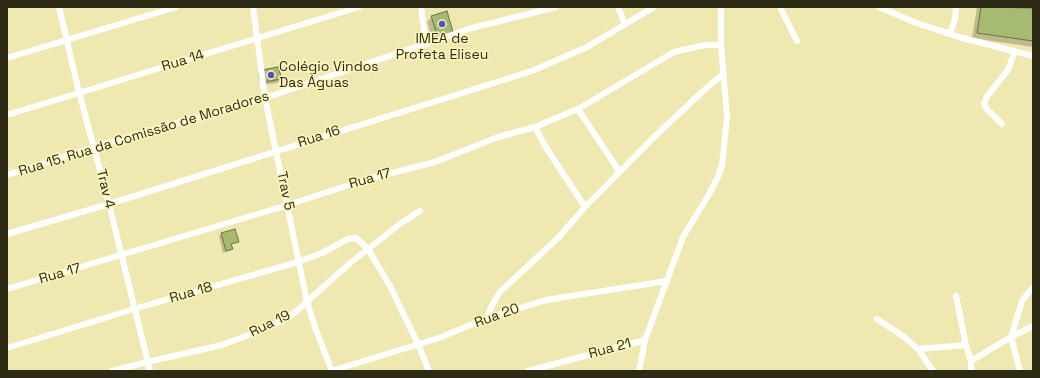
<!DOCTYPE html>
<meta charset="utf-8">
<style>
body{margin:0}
#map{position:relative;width:1040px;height:378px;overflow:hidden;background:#efe8b1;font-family:"Space Grotesk",sans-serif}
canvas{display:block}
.frame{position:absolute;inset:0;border:8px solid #2d2a15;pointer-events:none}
</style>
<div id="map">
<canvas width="1040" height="378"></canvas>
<div class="frame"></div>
</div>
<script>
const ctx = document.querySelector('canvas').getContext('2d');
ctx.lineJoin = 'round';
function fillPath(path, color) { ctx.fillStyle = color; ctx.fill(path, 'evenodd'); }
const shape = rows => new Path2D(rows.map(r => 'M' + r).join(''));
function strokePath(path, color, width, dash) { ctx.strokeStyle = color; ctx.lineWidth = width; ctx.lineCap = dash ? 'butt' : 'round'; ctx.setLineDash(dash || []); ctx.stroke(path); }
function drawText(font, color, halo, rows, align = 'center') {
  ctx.font = font + ' "Space Grotesk",sans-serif'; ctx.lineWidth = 3; ctx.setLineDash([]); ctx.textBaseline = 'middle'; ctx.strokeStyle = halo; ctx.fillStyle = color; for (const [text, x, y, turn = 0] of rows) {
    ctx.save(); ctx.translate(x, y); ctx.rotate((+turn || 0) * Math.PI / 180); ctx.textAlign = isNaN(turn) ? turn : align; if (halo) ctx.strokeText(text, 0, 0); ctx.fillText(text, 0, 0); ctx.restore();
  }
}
fillPath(shape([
 [977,7,1020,7,1033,9,1033,47,972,38],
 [432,17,452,32,433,42,427,22],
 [262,71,281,79,277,83,261,85,258,75],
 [234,230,238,241,230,245,232,249,229,251,223,253,219,236,221,234]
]), '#0003');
const building = shape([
 [981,7,1033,8,1033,41,977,33,981,7],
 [447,11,453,32,438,38,431,16,447,11],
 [278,67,282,79,264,82,262,70,278,67],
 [235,229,239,242,231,244,233,249,226,251,221,233,235,229]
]);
fillPath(building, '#a6bb6f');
strokePath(building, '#677444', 1);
strokePath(shape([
 [59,7,79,92,109,204,150,371],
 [253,7,265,98,307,302,316,330,332,371],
 [421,7,426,45],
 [618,7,625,25],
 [780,7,797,41],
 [879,7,914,22,959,37,1033,56],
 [950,34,955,19,956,7],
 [7,58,176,7],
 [578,109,619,171],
 [7,115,359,7],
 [1002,124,986,108,984,104,987,96,1008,70,1015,51],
 [535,127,545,146,585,207],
 [7,175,94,147,265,98,472,28,556,7],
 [7,234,109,204,532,71,587,47,654,7],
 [7,289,288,205,364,180,435,162,498,137,535,127,578,109,674,52,705,45,721,45],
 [956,296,966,345,971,361,971,371],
 [487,318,492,305,500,292,558,238,585,207,653,138,703,91,723,74],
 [877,319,903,336,918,349,933,371],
 [7,348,134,309,298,262,322,253,348,239,356,238,368,249,390,286,418,344,429,371],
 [918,349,966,345],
 [971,361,1011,337,1022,301,1033,287],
 [112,371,147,362,222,345,267,328,284,320,293,314,349,264,401,223,420,211],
 [331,371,439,338,487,318,546,300,667,281],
 [528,371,645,340],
 [639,371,645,340,683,237,708,196,718,177,722,165,727,117,721,45,721,7],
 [1020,371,1011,337,1033,326]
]), '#fff', 6);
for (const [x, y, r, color] of [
 [442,24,4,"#574dc4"],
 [271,75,4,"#574dc4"]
]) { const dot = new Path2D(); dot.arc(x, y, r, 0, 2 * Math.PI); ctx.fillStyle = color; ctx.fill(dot); strokePath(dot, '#fdf6be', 1.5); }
drawText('14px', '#2d2a15', '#fdf6be', [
 ["IMEA de",442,39],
 ["Profeta Eliseu",442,55],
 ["Colégio Vindos",279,67,"left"],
 ["Das Águas",279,83,"left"]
]);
drawText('14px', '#2d2a15', '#fdf6be', [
 ["Rua 14",183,61,-17],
 ["Rua 15, Rua da Comissão de Moradores",144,134,-17],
 ["Rua 16",319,137,-18],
 ["Rua 17",370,179,-16],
 ["Trav 4",105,189,76],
 ["Trav 5",285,191,78],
 ["Rua 17",60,274,-16],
 ["Rua 18",191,293,-16],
 ["Rua 20",497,316,-20],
 ["Rua 19",270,324,-26],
 ["Rua 21",610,349,-15]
]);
</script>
